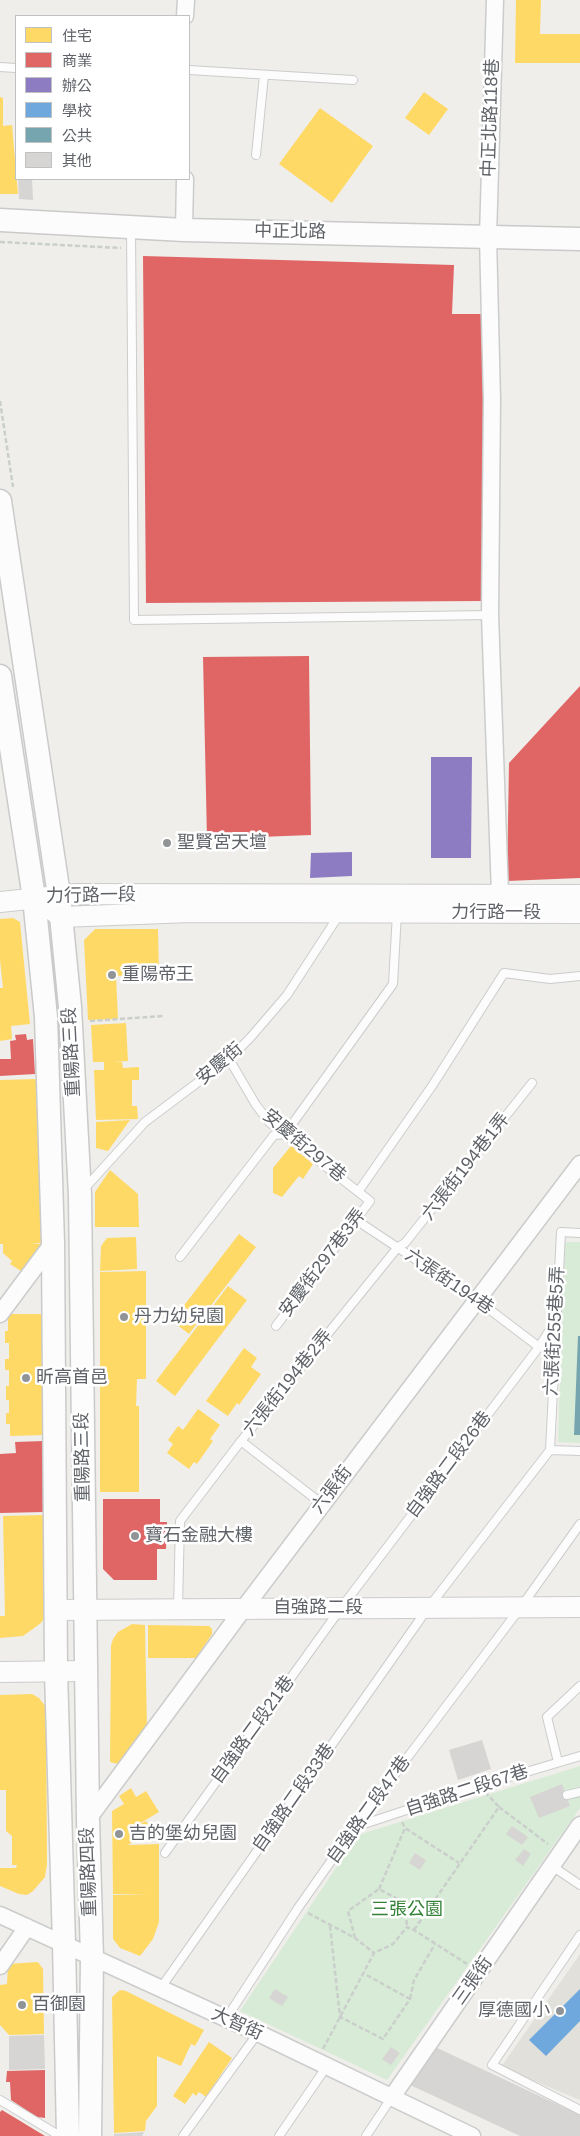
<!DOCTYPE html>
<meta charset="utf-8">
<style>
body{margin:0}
#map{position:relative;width:580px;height:2136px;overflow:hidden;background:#efeeea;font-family:Helvetica,"Noto Sans TC",sans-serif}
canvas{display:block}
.legend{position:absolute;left:15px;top:15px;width:175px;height:165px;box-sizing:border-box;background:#fff;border:1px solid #bfc1c3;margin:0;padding:6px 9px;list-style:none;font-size:15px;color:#5f6368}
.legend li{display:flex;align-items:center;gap:10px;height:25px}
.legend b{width:25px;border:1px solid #bfc1c3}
</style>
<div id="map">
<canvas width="580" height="2136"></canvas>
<ul class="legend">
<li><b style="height:14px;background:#ffd966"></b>住宅</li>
<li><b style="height:14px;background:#e06666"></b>商業</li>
<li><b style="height:14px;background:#8e7cc3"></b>辦公</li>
<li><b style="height:14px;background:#6fa8dc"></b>學校</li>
<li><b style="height:14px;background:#76a5af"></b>公共</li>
<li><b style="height:14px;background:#d6d5d3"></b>其他</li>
</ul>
</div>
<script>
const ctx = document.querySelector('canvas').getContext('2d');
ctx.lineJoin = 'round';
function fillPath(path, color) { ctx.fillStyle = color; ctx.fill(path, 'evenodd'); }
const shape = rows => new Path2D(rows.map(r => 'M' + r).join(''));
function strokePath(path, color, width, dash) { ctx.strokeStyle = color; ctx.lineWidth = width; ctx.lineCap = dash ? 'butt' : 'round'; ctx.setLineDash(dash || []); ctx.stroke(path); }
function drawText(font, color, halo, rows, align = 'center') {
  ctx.font = font + ' Helvetica,"Noto Sans TC",sans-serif'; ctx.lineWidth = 5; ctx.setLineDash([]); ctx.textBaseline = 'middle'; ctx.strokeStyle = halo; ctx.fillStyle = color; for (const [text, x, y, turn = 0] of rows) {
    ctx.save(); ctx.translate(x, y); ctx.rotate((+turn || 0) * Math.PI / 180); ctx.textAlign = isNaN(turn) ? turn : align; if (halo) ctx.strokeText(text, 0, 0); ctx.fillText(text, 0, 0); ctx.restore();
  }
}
fillPath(shape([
 [580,1954,580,2100,501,2067]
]), '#e2e0da');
fillPath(shape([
 [564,1242,580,1242,580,1443,558,1442],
 [580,1766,580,1808,387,2080,240,2011,358,1835]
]), '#d8ebd6');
fillPath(shape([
 [516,0,541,0,540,34,580,34,580,63,515,63],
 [424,92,448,109,429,135,405,118],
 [0,97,3,98,3,126,12,125,18,194,0,194],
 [320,108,373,146,332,203,279,164],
 [13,918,20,922,30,1024,11,1026,12,1039,0,1041,0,988,3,988,0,960,0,919],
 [95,929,158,929,159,974,116,976,118,1019,88,1020,84,940],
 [126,1023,128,1061,113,1062,122,1062,123,1068,139,1067,139,1080,132,1080,132,1106,137,1106,138,1119,96,1120,94,1070,104,1070,104,1062,93,1062,91,1025],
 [36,1079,41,1243,31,1243,41,1244,21,1271,10,1264,12,1261,3,1253,3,1244,0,1244,0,1080],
 [130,1120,108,1151,96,1148,96,1122],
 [291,1146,313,1164,303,1179,299,1176,282,1197,273,1193,273,1168],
 [110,1170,138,1194,139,1227,95,1227,95,1192],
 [239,1234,256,1247,189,1334,172,1321],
 [136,1237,137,1269,100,1271,101,1246,107,1238],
 [146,1271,146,1379,137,1379,136,1406,139,1406,139,1492,100,1492,100,1272],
 [228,1286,247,1300,175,1396,156,1381],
 [8,1314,43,1314,45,1435,10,1436,10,1424,6,1424,6,1413,9,1413,9,1400,6,1400,6,1386,9,1386,9,1370,5,1370,5,1359,9,1359,9,1343,5,1343,5,1331,8,1331],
 [244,1348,257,1358,251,1367,261,1374,239,1405,237,1403,228,1416,206,1401],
 [198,1409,220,1425,210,1439,213,1441,197,1464,194,1462,189,1469,167,1453,173,1444,168,1440,178,1426,183,1430],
 [44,1515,45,1617,41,1623,23,1636,0,1638,0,1616,5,1616,3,1516],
 [132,1624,145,1625,147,1729,122,1765,110,1762,111,1646,113,1639,118,1632],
 [148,1625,209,1626,212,1629,212,1634,196,1658,148,1658],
 [32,1694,39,1698,46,1707,47,1864,45,1877,33,1891,27,1895,19,1894,0,1886,0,1868,16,1868,17,1865,12,1865,12,1836,6,1831,6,1790,0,1790,0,1695],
 [131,1788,136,1797,146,1791,159,1812,129,1830,146,1821,152,1830,128,1845,159,1844,159,1922,153,1939,140,1956,120,1948,113,1939,113,1895,149,1894,113,1894,112,1811,124,1804,119,1796],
 [38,1962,43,1969,44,2034,9,2035,0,2025,0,1985,7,1984,8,1964],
 [120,1990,126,1991,204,2030,195,2046,191,2044,181,2066,157,2056,157,2106,146,2121,145,2131,114,2133,112,1997],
 [209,2042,232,2058,206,2097,199,2092,196,2096,193,2093,185,2104,173,2096]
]), '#ffd966');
fillPath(shape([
 [143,256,454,265,452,314,483,314,483,601,146,603],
 [309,656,311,835,207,839,203,657],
 [580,686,580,878,507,881,509,763],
 [26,1034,27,1040,33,1039,35,1074,0,1076,0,1059,11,1059,10,1041,16,1040,15,1035],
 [43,1441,44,1512,0,1513,0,1454,16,1453,15,1442],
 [103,1499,160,1499,160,1522,167,1522,166,1549,157,1549,157,1580,114,1580,103,1569],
 [45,2070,45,2118,37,2117,11,2100,10,2082,6,2082,7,2071],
 [2,2110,45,2136,0,2136,0,2112]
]), '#e06666');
fillPath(shape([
 [431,757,472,757,471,858,431,858],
 [352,852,352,876,310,878,311,853]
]), '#8e7cc3');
fillPath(shape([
 [580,1989,580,2021,546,2056,529,2040]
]), '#6fa8dc');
fillPath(shape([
 [578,1336,580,1336,580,1435,574,1435]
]), '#76a5af');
fillPath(shape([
 [18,179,32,179,33,200,19,199],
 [482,1740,491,1769,458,1780,449,1750],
 [562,1784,570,1806,539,1818,530,1797],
 [512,1826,528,1837,522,1845,506,1834],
 [524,1849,531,1854,523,1866,515,1860],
 [415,1853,426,1860,420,1870,409,1863],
 [275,1989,288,1997,282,2006,269,1998],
 [44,2035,45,2069,9,2070,9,2036],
 [433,2046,580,2115,580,2136,520,2136,408,2084],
 [391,2047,400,2053,391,2065,382,2059],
 [144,2132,142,2136,114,2136,114,2134]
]), '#d6d5d3');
const service = shape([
 [0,67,16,68],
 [189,70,353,80],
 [256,155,264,75],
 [131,228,134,620,490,615],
 [229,1059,256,1105,270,1123,370,1201,276,1326],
 [85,1188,145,1122,229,1059,250,1038,287,995,339,915],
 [358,1192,432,1086,504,973,550,979,580,976],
 [356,1220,477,1300,539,1347],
 [180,1257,274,1135,285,1134,393,984,397,913],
 [241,1441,322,1504],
 [550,1450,561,1232,580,1233],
 [550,1450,580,1451],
 [178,1608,180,1521,241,1441,398,1247,405,1243,532,1083],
 [558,1762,547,1717,580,1686],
 [567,1795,580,1792],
 [355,1827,479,1786,580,1756],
 [165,1853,341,1608,539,1347,556,1320],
 [552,1866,580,1885],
 [580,1935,492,2065,580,2110],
 [160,1989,428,1608,550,1450],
 [226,2019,298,1908,355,1827,521,1607,580,1524],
 [0,2100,60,2136],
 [183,2136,258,2033],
 [279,2136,327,2066],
 [366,2136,392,2097]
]);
const minor = shape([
 [495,0,488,237,492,400,490,615,500,894],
 [185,16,186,0],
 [184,230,185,179],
 [0,1314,53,1243],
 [88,1819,244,1608,580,1164],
 [0,1915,258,2033,472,2136],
 [0,1966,27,1927],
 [392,2097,580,1825]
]);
const tertiary = shape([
 [0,902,76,894,580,895],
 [48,907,61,917,191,912,580,913],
 [55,1610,580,1607],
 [0,1672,86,1671]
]);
const secondary = shape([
 [0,220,184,230,580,239],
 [0,501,59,895,70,1007,80,1195,88,1819,92,1957,90,2136],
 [0,676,34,898,46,1017,53,1243,56,1672,64,1944,68,2136]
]);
strokePath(service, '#cbcccc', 10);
strokePath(minor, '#cbcccc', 19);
strokePath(tertiary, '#cbcccc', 22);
strokePath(secondary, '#cacacb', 25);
strokePath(shape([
 [0,242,121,248],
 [0,401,13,487],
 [90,1021,163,1016],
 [499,1807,548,1844],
 [402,1822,405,1828,459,1863],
 [379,1889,405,1828],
 [308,1913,355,1938,374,1953],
 [330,1926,340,2017,383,2039,410,1999,363,1973],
 [414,1930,499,1807,487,1794],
 [355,1938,348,1911,379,1889,405,1903,407,1927],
 [410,1999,414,1980,435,1944],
 [323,2049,374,1953,393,1944,407,1927,414,1930,467,1964]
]), '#cacfcc', 2.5, [5, 2.5]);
strokePath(service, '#fdfcfc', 8);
strokePath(minor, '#fdfcfc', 16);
strokePath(tertiary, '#fdfcfc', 20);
strokePath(secondary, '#fdfcfc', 22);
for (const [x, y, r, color] of [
 [167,843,5,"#919496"],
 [112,975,5,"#919496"],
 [124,1317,5,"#919496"],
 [26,1378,5,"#919496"],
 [135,1536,5,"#919496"],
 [119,1834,5,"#919496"],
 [22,2005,5,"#919496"],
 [560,2011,5,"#919496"]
]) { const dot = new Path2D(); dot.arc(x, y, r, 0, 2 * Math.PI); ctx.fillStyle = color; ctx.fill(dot); strokePath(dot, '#fff', 2); }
drawText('18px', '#5f6368', '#fff', [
 ["中正北路118巷",491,118,-88],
 ["中正北路",290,232,1],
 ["力行路一段",91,896,-1],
 ["力行路一段",496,913],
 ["重陽路三段",72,1052,-93],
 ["安慶街",220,1064,-40],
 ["安慶街297巷",304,1146,40],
 ["六張街194巷1弄",466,1167,-52],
 ["安慶街297巷3弄",323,1263,-53],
 ["六張街194巷",449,1282,34],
 ["六張街255巷5弄",555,1331,-87],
 ["六張街194巷2弄",288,1383,-51],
 ["重陽路三段",83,1457,-91],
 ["自強路二段26巷",449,1465,-53],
 ["六張街",332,1490,-53],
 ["自強路二段",318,1608],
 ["自強路二段21巷",253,1730,-54],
 ["自強路二段67巷",467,1791,-18],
 ["自強路二段33巷",294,1798,-55],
 ["自強路二段47巷",369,1810,-54],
 ["重陽路四段",89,1872,-92],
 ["三張街",473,1981,-55],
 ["大智街",237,2024,24]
]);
drawText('18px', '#5f6368', '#fff', [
 ["聖賢宮天壇",177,843],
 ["重陽帝王",122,975],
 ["丹力幼兒園",134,1317],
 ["昕高首邑",36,1378],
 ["寶石金融大樓",145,1536],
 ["吉的堡幼兒園",129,1834],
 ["百御園",32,2005],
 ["厚德國小",550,2011,"right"]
], 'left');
drawText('18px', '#348238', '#fff', [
 ["三張公園",407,1910]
]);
</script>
